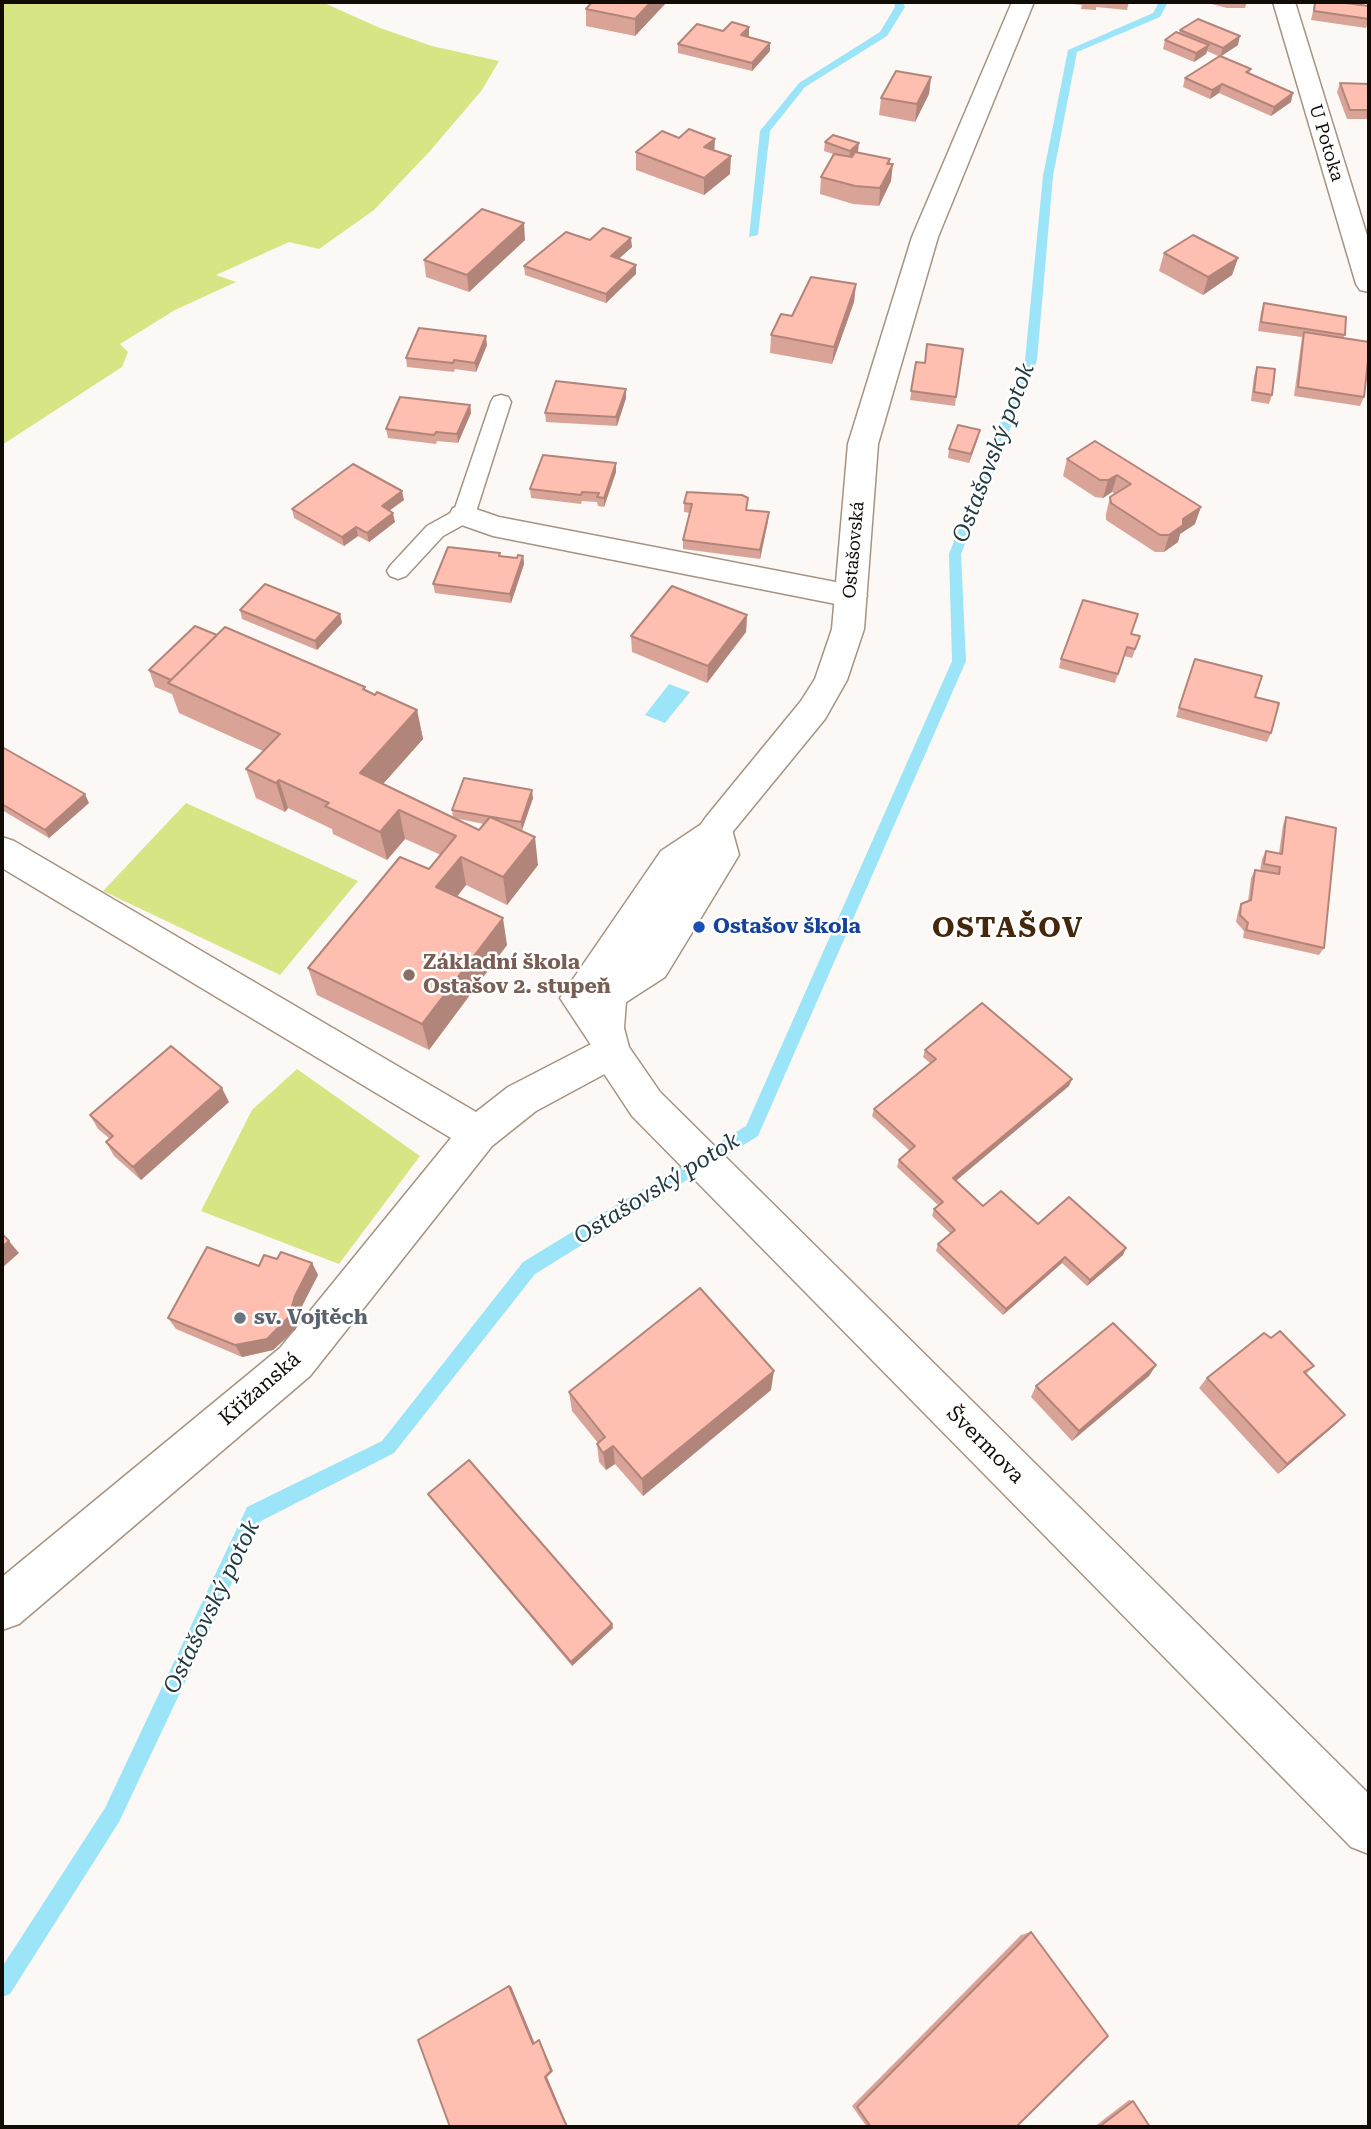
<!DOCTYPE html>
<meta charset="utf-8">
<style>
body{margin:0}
#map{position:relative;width:1371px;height:2129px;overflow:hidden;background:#fcf8f5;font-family:"Roboto Serif",serif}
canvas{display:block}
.frame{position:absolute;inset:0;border:4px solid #120c07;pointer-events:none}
</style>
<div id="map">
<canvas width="1371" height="2129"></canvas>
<div class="frame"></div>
</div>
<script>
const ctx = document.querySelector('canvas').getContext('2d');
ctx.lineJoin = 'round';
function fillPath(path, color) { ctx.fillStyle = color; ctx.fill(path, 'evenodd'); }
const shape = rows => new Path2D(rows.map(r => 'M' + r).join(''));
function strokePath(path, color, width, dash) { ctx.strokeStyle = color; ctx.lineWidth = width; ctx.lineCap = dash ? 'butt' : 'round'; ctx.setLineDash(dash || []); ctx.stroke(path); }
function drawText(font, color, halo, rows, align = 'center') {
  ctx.font = font + ' "Roboto Serif",serif'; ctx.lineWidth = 5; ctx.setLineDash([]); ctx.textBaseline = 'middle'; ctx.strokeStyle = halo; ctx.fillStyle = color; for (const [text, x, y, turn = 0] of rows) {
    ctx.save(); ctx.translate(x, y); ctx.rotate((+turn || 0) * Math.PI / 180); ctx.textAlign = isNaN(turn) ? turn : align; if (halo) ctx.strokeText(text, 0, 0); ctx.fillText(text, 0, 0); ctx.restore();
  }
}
fillPath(shape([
 [2,2,322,2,380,28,432,46,499,61,482,90,430,151,374,210,319,249,289,242,216,275,236,282,175,310,120,344,128,352,122,367,2,445],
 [186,803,358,881,280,975,103,891],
 [297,1069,420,1156,339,1264,201,1211,252,1110]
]), '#d8e584');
fillPath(shape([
 [669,684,690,692,665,723,645,715]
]), '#9ce5f8');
fillPath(shape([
 [894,2,902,2,905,7,887,36,805,87,770,131,758,235,749,237,760,131,799,83,880,32,895,7,894,2],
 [1159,2,1168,2,1160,17,1077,52,1053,176,1037,360,961,554,966,661,758,1136,535,1274,394,1453,261,1521,119,1822,10,1994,2,1997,2,1967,105,1808,247,1507,382,1441,523,1262,746,1126,952,661,949,554,1025,360,1043,176,1068,50,1153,13,1159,2]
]), '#9ce5f8');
const lane = shape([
 [501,395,508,397,511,402,475,515,472,520,443,536,406,576,398,579,390,576,387,571,390,566,427,526,454,511,491,402,494,397,501,395],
 [718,816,727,819,731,826,739,855,665,977,617,1008,607,1011,597,1008,593,1000,597,992,645,961,713,854,710,844,679,865,589,998,623,1049,619,1057,609,1061,599,1057,560,998,661,851,709,819,718,816]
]);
const street = shape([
 [1273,2,1295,2,1369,242,1369,292,1360,290,1356,284,1273,2],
 [464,505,499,517,851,585,862,588,867,596,862,604,851,607,493,536,453,522,449,515,453,508,464,505],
 [2,837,14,841,476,1112,508,1087,597,1041,611,1036,625,1041,630,1052,625,1063,536,1111,492,1146,310,1376,19,1624,2,1630,2,1577,280,1348,451,1138,2,868,2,837]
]);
const secondary = shape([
 [1012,2,1034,2,938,237,878,444,864,629,847,680,825,719,730,835,650,958,626,1001,624,1028,629,1047,660,1092,1369,1794,1369,1854,1351,1847,632,1116,597,1063,586,1028,588,1000,624,936,706,817,801,701,815,679,832,629,848,444,912,237,1012,2]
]);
strokePath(lane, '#a59384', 3);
strokePath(street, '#a59384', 3);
strokePath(secondary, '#a59384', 3);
fillPath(lane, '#fff');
fillPath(street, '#fff');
fillPath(secondary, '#fff');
fillPath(shape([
 [592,2,665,2,665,4,635,36,586,26,586,9],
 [1054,2,1129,2,1127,10,1096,7,1096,10,1081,9,1082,5],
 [1204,2,1247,2,1245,8,1227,8],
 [1315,2,1369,19,1366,28,1311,20],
 [749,27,749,35,748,37,770,43,770,51,752,71,678,53,678,44,723,31],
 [1180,30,1238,45,1221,56,1251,69,1249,74,1291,102,1271,116,1219,93,1210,99,1183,87,1185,78,1218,56,1207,51,1206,54,1194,62,1163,49,1165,40,1179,33],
 [931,77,929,94,915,122,879,115,881,98],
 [1340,83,1369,84,1369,119,1347,119,1337,92],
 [825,142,858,153,890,159,891,181,879,206,853,204,820,194,821,177,833,154,824,151],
 [714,151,730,174,704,195,636,170,636,152],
 [525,240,469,292,426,277,424,260],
 [590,240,632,247,618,259,636,274,606,303,525,275,524,266],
 [1164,253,1238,258,1232,275,1203,295,1159,271],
 [856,284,854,302,832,364,770,353,771,335,792,316],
 [1264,303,1345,335,1343,338,1364,397,1360,406,1294,396,1302,337,1258,331,1261,312],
 [487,345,476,372,455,369,454,372,407,367,406,358],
 [916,362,956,397,955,406,910,400],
 [1257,367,1272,395,1269,404,1251,401,1254,376],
 [626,389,626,398,617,426,546,422,545,413],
 [470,405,471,413,458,443,437,441,436,444,388,438,386,429],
 [980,430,978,438,969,463,948,458,949,449],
 [1095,441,1195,524,1180,534,1178,542,1164,552,1155,552,1106,520,1106,514,1110,497,1115,494,1112,492,1103,498,1095,497,1063,476,1067,459],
 [616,472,604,507,598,506,597,502,582,501,581,504,531,498,530,489],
 [404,500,389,511,395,522,369,542,358,536,344,546,294,518,292,509],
 [684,503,747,510,768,521,760,559,683,549,683,540,690,513,684,512],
 [500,553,500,556,517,558,523,556,524,564,511,603,435,593,433,584],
 [240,610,340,614,342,623,317,650,242,619],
 [747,615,746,632,707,683,632,652,631,636],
 [1132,634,1137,645,1132,658,1124,656,1115,683,1059,668,1061,659],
 [217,635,365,687,365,690,375,695,417,710,423,739,383,784,453,818,452,810,533,798,522,830,519,830,538,865,507,905,466,885,457,897,507,945,429,1050,317,995,308,968,429,869,441,855,405,839,387,860,333,834,332,829,288,808,285,812,256,798,246,769,263,751,179,713,172,694,155,687,149,670],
 [454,818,484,824,479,830],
 [1195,659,1255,697,1271,733,1267,742,1176,717],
 [2,747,89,803,49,838,2,810],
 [1286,817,1324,948,1319,955,1243,938,1244,931,1236,922,1238,912,1241,904,1248,901,1251,878,1255,870,1260,871,1262,859,1266,851,1279,853,1283,825],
 [925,1050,1069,1086,956,1180,983,1206,1038,1224,1123,1255,1087,1286,1062,1263,1003,1315,936,1251,938,1244,951,1234,932,1216,934,1209,939,1206,897,1167,899,1160,910,1151,872,1116,874,1109,930,1063,923,1057],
 [229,1102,141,1180,114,1156,106,1142,110,1139,98,1129,90,1115],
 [277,1259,312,1263,318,1275,301,1308,296,1329,273,1350,242,1357,176,1329,168,1318,259,1266],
 [1156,1365,1149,1376,1072,1441,1031,1397,1036,1386],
 [1314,1366,1306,1374,1335,1425,1278,1474,1199,1388,1207,1378],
 [771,1390,643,1496,615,1464,606,1470,599,1462,597,1444,598,1443,572,1411,569,1392],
 [428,1494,612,1624,613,1628,572,1666,431,1498],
 [1031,1932,1016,2127,867,2127,852,2106,1021,1935],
 [1129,2100,1133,2101,1150,2127,1094,2127]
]), '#daa397');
fillPath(shape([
 [651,2,665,2,665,4,635,36,635,19],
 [749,27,749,35,741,44,741,35],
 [1240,36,1238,45,1220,57,1223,48],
 [770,43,770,51,752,71,752,63],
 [1209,45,1206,54,1194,62,1196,53],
 [931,77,929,94,915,122,917,104],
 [1222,84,1219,93,1210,99,1212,90],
 [1293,93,1291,102,1271,116,1274,107],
 [715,139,714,157,704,147],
 [859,143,858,152,849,160,850,151],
 [731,156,730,174,704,195,704,178],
 [890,159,888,173,893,164,891,181,879,206,880,188],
 [524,223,525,240,469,292,467,275],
 [631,238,632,247,612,265,611,256],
 [1238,258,1232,275,1203,295,1208,277],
 [636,265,636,274,606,303,606,294],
 [856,284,854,302,832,364,834,347],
 [486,336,487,345,476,372,475,363],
 [626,389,626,398,617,426,616,417],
 [470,405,471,413,458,443,457,434],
 [980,430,978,438,969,463,971,454],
 [616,463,616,472,604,507,604,498],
 [1117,475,1112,492,1103,498,1108,480],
 [402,491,404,500,383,515,382,506],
 [1201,507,1195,524,1180,534,1178,542,1164,552,1169,535,1183,519],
 [769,512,768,521,760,559,760,550],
 [393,513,395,522,369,542,367,533],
 [356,527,358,536,344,546,342,537],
 [523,556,524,564,511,603,510,594],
 [340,614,342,623,317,650,315,641],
 [747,615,746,632,707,683,708,666],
 [417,710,423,739,367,802,360,773],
 [279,780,288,808,285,812,276,783],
 [532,790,533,798,522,830,521,822],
 [85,794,89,803,49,838,45,830],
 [399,810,405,839,387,860,380,832],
 [535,837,538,865,507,905,503,877],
 [461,857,466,885,442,915,436,887],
 [503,918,507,945,429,1050,422,1024],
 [1072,1079,1069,1086,951,1185,953,1178],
 [222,1088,229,1102,141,1180,133,1167],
 [9,1241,19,1253,2,1268,2,1247],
 [1126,1248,1123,1255,1087,1286,1090,1280],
 [1065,1257,1062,1263,1003,1315,1006,1309],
 [312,1263,318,1275,301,1308,296,1329,273,1350,242,1357,235,1345,295,1296],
 [1156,1365,1149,1376,1072,1441,1079,1431],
 [774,1371,771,1390,643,1496,642,1479],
 [1345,1415,1335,1425,1278,1474,1287,1464],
 [613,1446,615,1464,606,1470,603,1453],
 [612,1624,613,1628,572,1666,571,1662],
 [509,1986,511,1986,535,2044,533,2044],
 [539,2040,540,2041,553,2071,547,2077,568,2127,567,2127,545,2077]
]), '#b2857b');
const building = shape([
 [592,2,651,2,635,19,586,9,592,2],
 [1315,2,1338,2,1369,6,1369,19,1314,11,1315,2],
 [1198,19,1240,36,1223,48,1180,30,1198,19],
 [732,22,749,27,741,35,770,43,752,63,678,44,697,24,723,31,732,22],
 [1176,32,1209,45,1196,53,1165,40,1176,32],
 [1220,56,1251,69,1246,72,1293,93,1274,107,1222,84,1212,90,1185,78,1220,56],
 [896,71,931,77,917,104,881,98,896,71],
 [1340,83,1369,84,1369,110,1350,110,1340,83],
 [689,129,715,139,704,147,731,156,704,178,636,152,662,131,679,138,689,129],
 [833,135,859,143,850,151,825,142,833,135],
 [855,152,890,159,887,164,893,164,880,188,855,186,821,177,834,154,852,157,855,152],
 [482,209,524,223,467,275,424,260,482,209],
 [603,228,631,238,611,256,636,265,606,294,524,266,566,232,590,240,603,228],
 [1193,235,1238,258,1208,277,1164,253,1193,235],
 [811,277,856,284,834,347,771,335,781,314,792,316,811,277],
 [1264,303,1346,317,1345,335,1261,322,1264,303],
 [419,328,486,336,475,363,454,360,453,363,406,358,419,328],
 [1304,332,1369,342,1369,352,1364,397,1298,387,1304,332],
 [927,344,963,349,956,397,911,391,916,362,925,363,927,344],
 [1257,367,1275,369,1272,395,1254,392,1257,367],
 [556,381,626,389,616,417,545,413,556,381],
 [400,397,470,405,457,434,436,432,434,435,386,429,400,397],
 [958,425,980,430,971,454,949,449,958,425],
 [1095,441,1201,507,1183,519,1183,525,1169,535,1160,535,1111,503,1110,497,1131,484,1117,475,1108,480,1100,480,1067,459,1095,441],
 [543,455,616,463,604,498,597,497,599,493,582,492,581,495,530,489,543,455],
 [353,464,402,491,382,506,393,513,367,533,356,527,342,537,292,509,353,464],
 [687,492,742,495,748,498,746,510,769,512,760,550,683,540,692,504,684,503,687,492],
 [448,547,500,553,499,556,517,558,518,555,523,556,510,594,433,584,448,547],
 [265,584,340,614,315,641,240,610,265,584],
 [672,586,747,615,708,666,631,636,672,586],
 [1083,600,1138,614,1131,634,1140,636,1135,649,1127,647,1118,674,1061,659,1083,600],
 [195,626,217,635,171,680,149,670,195,626],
 [225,627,365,687,363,689,375,695,377,692,417,710,360,773,479,830,490,817,535,837,503,877,461,857,436,887,503,918,422,1024,308,968,400,857,429,869,456,836,399,810,380,832,325,806,329,803,279,780,276,783,246,769,280,734,168,683,225,627],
 [1195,659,1262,676,1255,697,1279,703,1271,733,1179,708,1195,659],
 [2,747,85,794,45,830,2,804,2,747],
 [464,778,532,790,521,822,452,810,464,778],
 [1286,817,1336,828,1324,948,1246,930,1248,923,1240,915,1241,904,1251,900,1255,870,1279,874,1280,867,1264,864,1266,851,1282,854,1286,817],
 [982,1003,1072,1079,953,1178,983,1206,1001,1191,1038,1224,1069,1197,1126,1248,1090,1280,1065,1257,1006,1309,938,1244,955,1230,934,1209,943,1202,899,1160,915,1146,874,1109,936,1059,925,1050,982,1003],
 [171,1046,222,1088,133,1167,106,1142,113,1136,90,1115,171,1046],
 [2,1234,9,1241,2,1247,2,1234],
 [207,1247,259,1266,264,1255,277,1259,281,1252,312,1263,295,1296,289,1317,267,1339,235,1345,168,1318,207,1247],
 [700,1288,774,1371,642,1479,613,1446,603,1453,597,1444,605,1437,569,1392,700,1288],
 [1113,1323,1156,1365,1079,1431,1036,1386,1113,1323],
 [1280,1331,1314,1366,1304,1372,1345,1415,1287,1464,1207,1378,1264,1333,1271,1338,1280,1331],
 [469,1460,612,1624,571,1662,428,1494,469,1460],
 [1031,1932,1108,2036,1016,2127,871,2127,857,2107,1031,1932],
 [509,1986,533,2044,539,2040,551,2071,545,2077,567,2127,450,2127,418,2040,509,1986],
 [1133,2101,1150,2127,1099,2127,1133,2101]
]);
fillPath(building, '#febeb0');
strokePath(building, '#b2857b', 2);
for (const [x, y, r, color] of [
 [699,927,7,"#1a4fb4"],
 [409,975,7,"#8d6e63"],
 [240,1318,7,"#6b7280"]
]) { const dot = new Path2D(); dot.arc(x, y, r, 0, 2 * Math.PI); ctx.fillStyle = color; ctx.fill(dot); strokePath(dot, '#fff', 2.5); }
drawText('18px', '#120c07', '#fff', [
 ["U Potoka",1326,143,73],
 ["Ostašovská",854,550,-85]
]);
drawText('bold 21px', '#164399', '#fff', [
 ["Ostašov škola",713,927]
], 'left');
drawText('bold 21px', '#785e54', '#fff', [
 ["Základní škola",423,963],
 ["Ostašov 2. stupeň",423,987]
], 'left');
drawText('bold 21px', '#5b616d', '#fff', [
 ["sv. Vojtěch",254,1318]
], 'left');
drawText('21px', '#120c07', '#fff', [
 ["Křižanská",260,1389,-41],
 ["Švermova",985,1445,45]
]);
drawText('italic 23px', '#223a40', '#fff', [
 ["Ostašovský potok",994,453,-69],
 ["Ostašovský potok",657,1189,-32],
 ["Ostašovský potok",212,1607,-64]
]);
ctx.letterSpacing = '2px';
drawText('bold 28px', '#45270b', '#fff', [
 ["OSTAŠOV",1008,929]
]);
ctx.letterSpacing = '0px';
</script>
